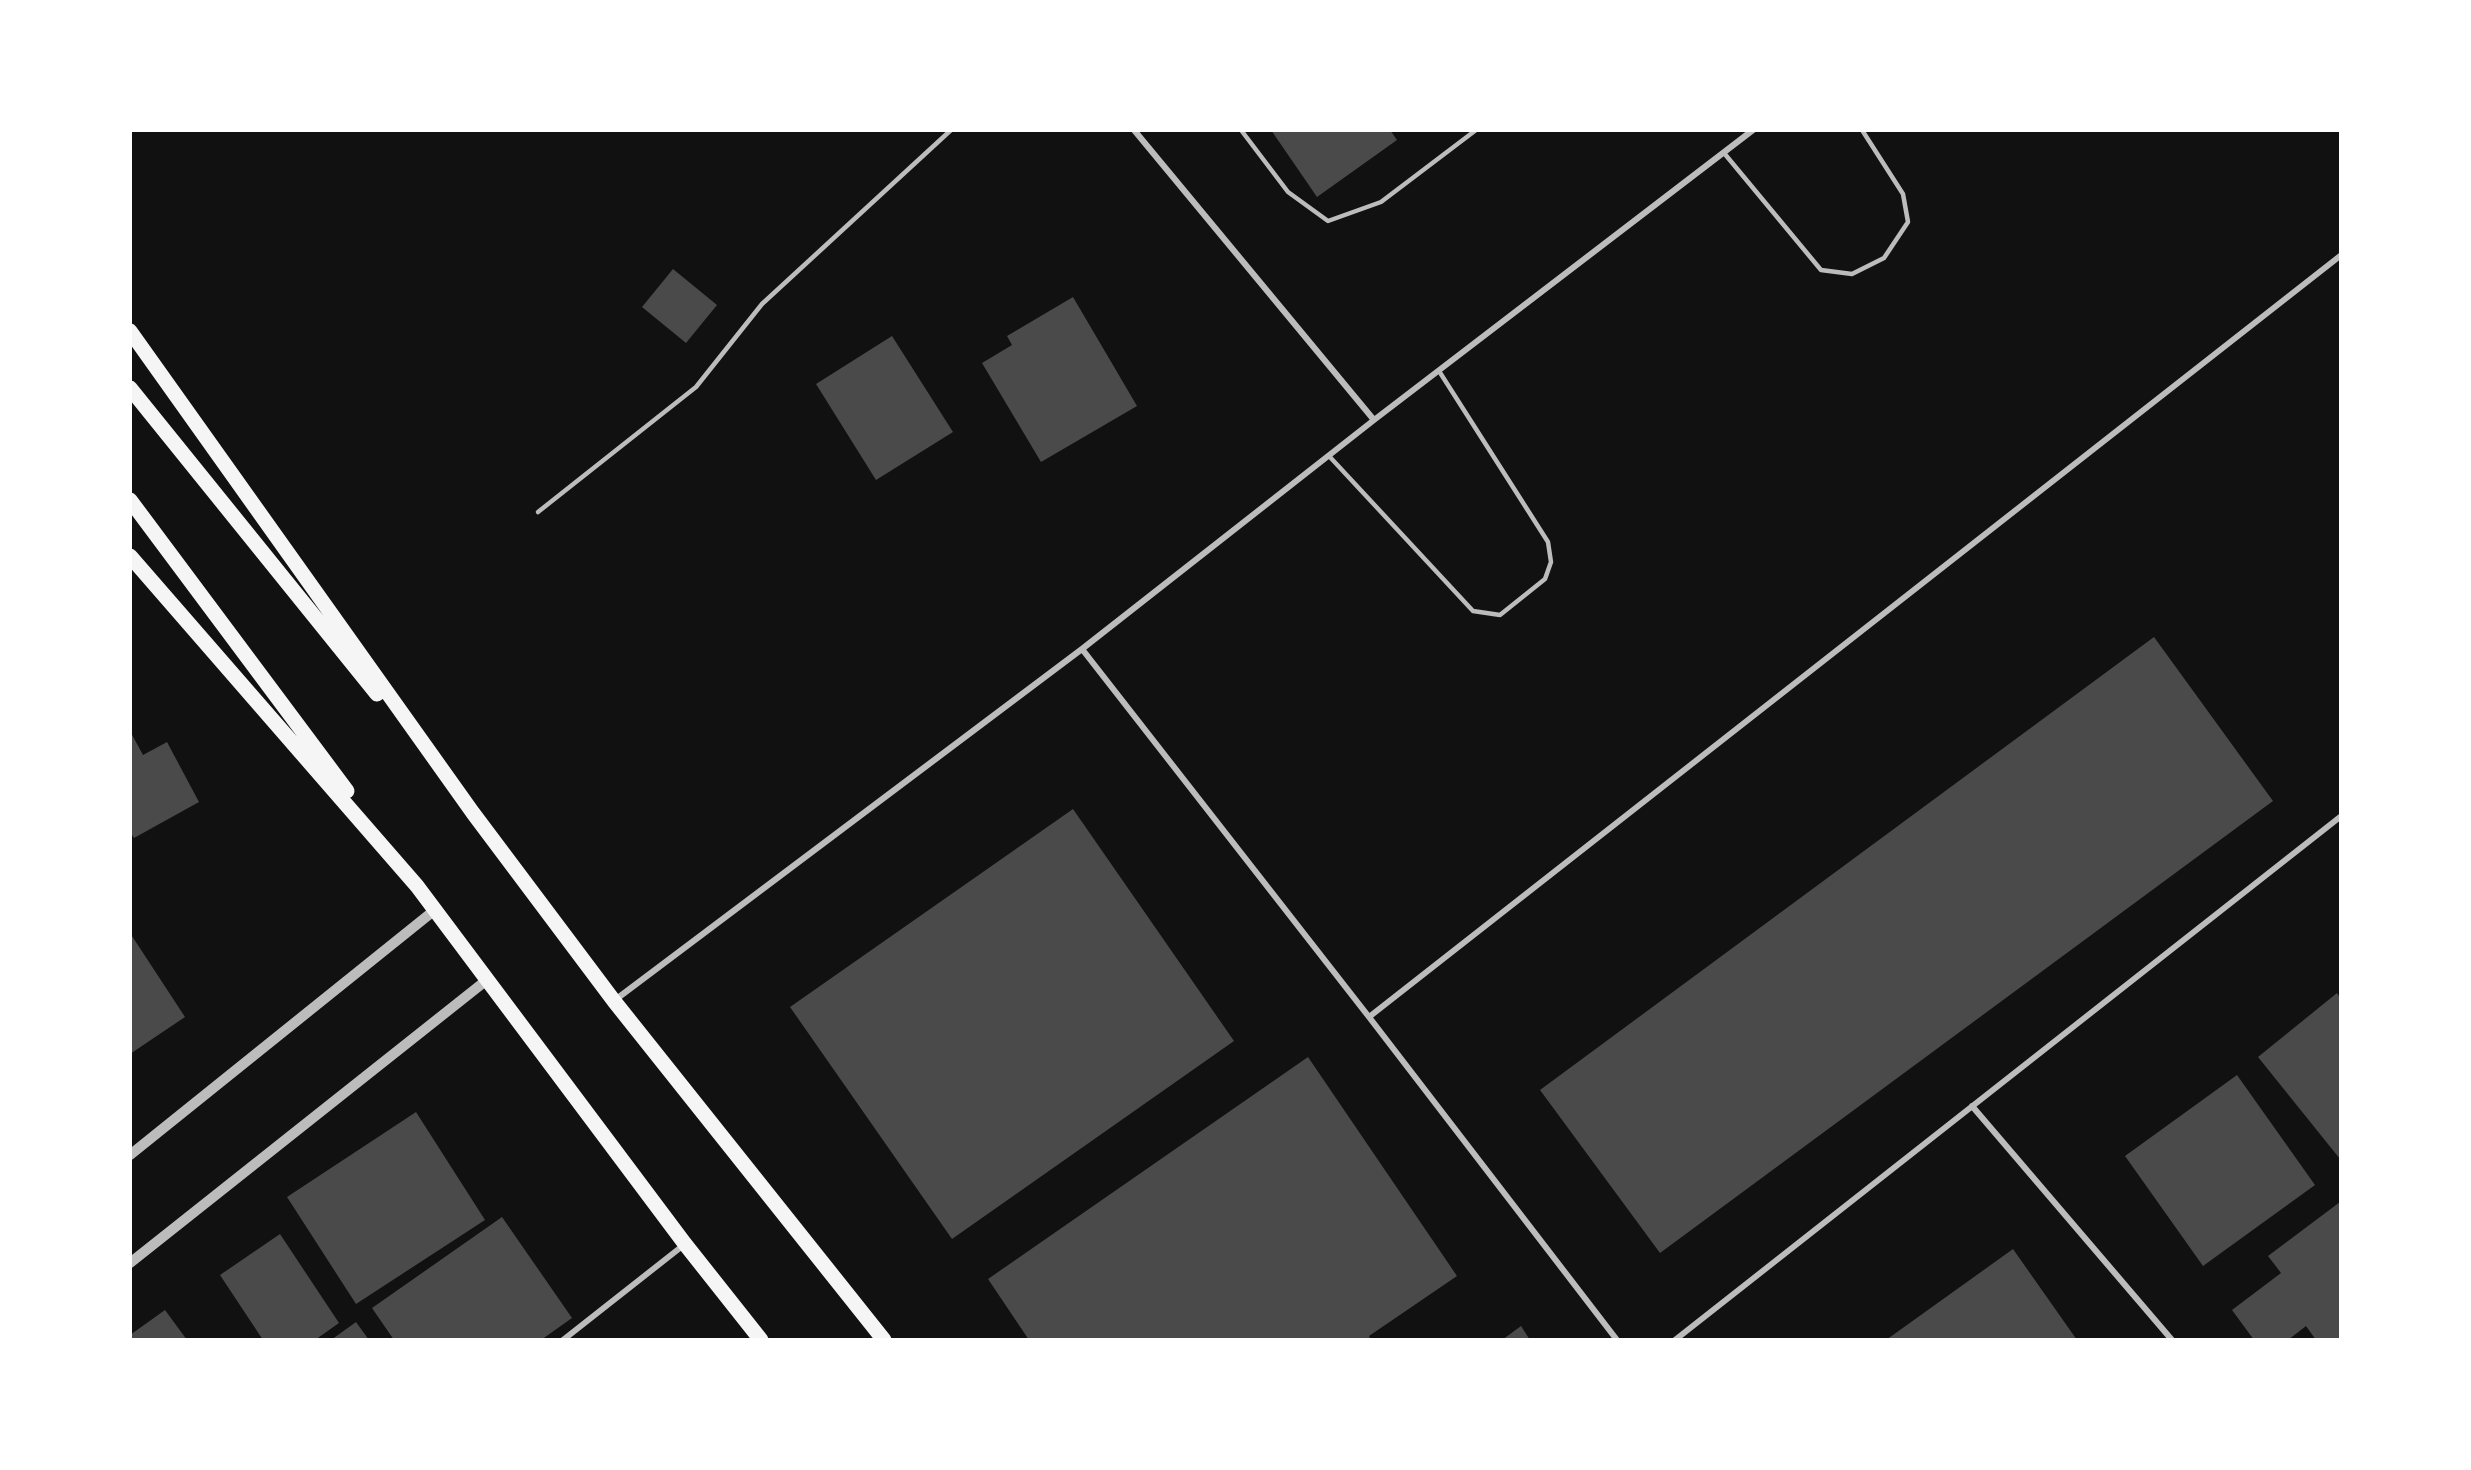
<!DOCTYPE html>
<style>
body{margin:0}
#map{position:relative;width:2471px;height:1470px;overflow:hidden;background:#111;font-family:Helvetica,sans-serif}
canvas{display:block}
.frame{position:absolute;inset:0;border:132px solid #fff;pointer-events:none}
</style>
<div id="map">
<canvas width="2471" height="1470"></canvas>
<div class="frame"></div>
</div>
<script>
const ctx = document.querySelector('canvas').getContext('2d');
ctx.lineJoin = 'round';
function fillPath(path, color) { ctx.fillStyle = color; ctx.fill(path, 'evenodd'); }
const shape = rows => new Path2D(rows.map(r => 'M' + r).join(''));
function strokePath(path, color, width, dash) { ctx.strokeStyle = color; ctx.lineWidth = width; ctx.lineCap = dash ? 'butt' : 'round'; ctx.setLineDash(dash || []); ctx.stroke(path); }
fillPath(shape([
 [1271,130,1390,130,1397,140,1317,197],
 [673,269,717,305,686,343,642,307],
 [1073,297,1137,406,1041,462,982,363,1012,345,1007,336],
 [892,336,953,432,876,480,816,384],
 [2154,637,2273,801,1660,1253,1540,1090],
 [130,731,143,755,167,742,199,802,134,838,130,832],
 [1073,809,1234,1041,952,1239,790,1007],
 [130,933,185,1017,130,1054],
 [2337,993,2340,998,2340,1159,2258,1057],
 [1308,1057,1457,1276,1369,1336,1371,1340,1029,1340,988,1279],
 [2237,1075,2315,1185,2203,1266,2125,1156],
 [416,1112,485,1220,356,1304,287,1197],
 [2340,1202,2340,1340,2316,1340,2306,1326,2288,1340,2254,1340,2232,1310,2281,1273,2268,1256],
 [502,1217,572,1318,541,1340,394,1340,372,1308],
 [280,1234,339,1323,315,1340,263,1340,220,1275],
 [2013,1249,2077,1340,1886,1340],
 [165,1310,187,1340,133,1340,130,1335],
 [356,1322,369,1340,331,1340],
 [1521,1326,1530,1340,1502,1340]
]), '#4a4a4a');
strokePath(shape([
 [1241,130,1288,192,1328,221,1381,202,1476,130],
 [1724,153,1821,270,1852,274,1884,258,1908,222,1903,194,1862,130],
 [1329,456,1473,611,1500,615,1545,579,1551,562,1548,542,1439,371],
 [538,512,696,387,762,304,951,130]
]), '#bcbcbc', 4.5);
strokePath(shape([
 [1134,130,1374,420],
 [1082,649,1369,1017,1617,1340],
 [615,1000,1082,649,1374,420,1753,130],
 [1369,1017,2340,256],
 [1972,1106,2172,1340],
 [563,1340,685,1244],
 [1675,1340,2340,817]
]), '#bcbcbc', 6);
strokePath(shape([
 [130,1155,436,909],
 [130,1263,488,979]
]), '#bcbcbc', 10);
strokePath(shape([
 [130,331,473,813,614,1001,884,1340],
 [130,388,377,694],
 [130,500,347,791],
 [130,556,417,886,685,1244,761,1340]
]), '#f5f5f5', 15);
</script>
